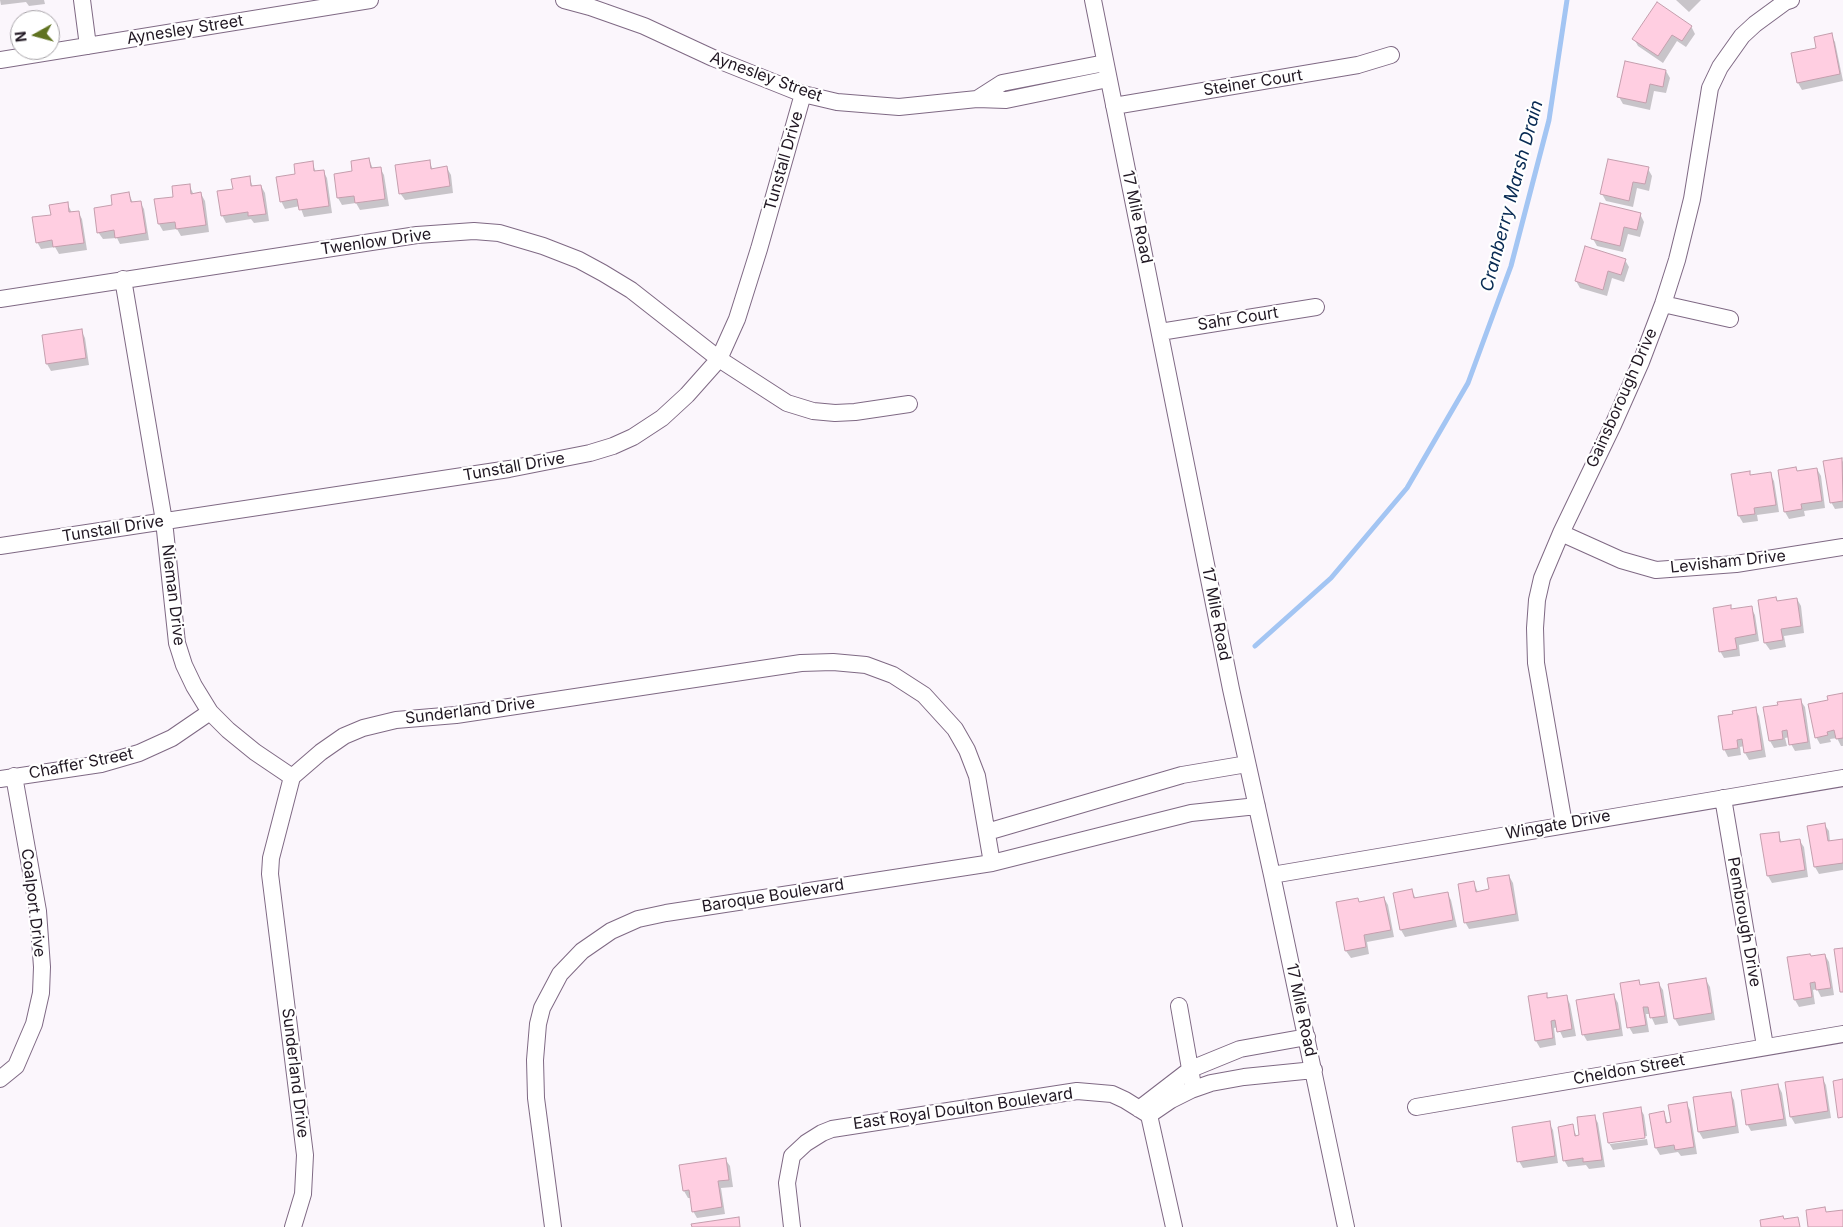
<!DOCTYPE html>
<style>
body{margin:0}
#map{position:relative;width:1843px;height:1227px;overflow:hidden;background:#fbf6fc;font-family:Inter,sans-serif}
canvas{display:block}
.north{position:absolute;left:10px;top:10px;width:50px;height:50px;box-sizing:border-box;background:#fff;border:1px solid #a6a2a7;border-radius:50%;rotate:263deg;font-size:14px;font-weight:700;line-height:20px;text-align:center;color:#201722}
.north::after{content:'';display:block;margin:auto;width:18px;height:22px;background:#607321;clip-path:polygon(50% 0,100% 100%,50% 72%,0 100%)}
</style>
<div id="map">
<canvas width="1843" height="1227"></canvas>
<div class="north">N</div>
</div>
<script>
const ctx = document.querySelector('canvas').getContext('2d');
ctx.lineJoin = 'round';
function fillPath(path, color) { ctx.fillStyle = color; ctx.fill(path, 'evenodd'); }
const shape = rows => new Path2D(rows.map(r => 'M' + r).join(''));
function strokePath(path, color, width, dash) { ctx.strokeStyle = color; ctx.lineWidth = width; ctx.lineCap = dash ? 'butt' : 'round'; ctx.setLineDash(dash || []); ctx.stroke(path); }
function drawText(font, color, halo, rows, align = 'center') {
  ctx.font = font + ' Inter,sans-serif'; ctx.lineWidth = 4.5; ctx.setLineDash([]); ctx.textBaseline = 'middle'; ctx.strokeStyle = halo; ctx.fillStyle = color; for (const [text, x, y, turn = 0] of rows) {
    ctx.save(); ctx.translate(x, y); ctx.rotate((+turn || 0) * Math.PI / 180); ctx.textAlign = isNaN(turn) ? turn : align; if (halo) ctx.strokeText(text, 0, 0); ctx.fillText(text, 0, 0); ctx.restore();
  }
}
fillPath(shape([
 [0,0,44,0,45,4,29,6,26,2,1,5],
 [1676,0,1701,0,1689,12],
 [1691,26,1695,34,1686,47,1677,41,1663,63,1638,46,1634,39],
 [1831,35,1835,42,1843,81,1802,90,1798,83,1818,49],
 [1666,71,1670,78,1666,93,1654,91,1650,110,1623,104,1619,97],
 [369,159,373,169,380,168,384,175,389,206,360,210,356,203,342,205,338,198,335,175,354,172],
 [429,161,433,170,447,168,451,175,453,193,405,200,400,193],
 [312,163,316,172,323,171,327,178,332,213,304,217,300,206,285,209,281,201,297,176],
 [1648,169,1652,176,1649,191,1637,188,1633,207,1606,201,1602,194],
 [249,177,253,187,261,186,265,193,269,221,254,223,251,219,226,223,222,215,234,190],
 [189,185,194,195,201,194,205,201,209,232,181,236,177,229,163,231,159,224,174,198],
 [129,194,133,203,140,202,144,209,149,240,120,244,117,238,103,239,98,232,114,206],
 [67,203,72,213,78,212,82,219,87,250,59,254,55,247,41,249,37,242,52,216],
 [1640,214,1644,222,1640,237,1628,234,1623,252,1597,246,1593,239],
 [1625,260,1629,267,1624,282,1612,278,1607,296,1580,288,1576,281],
 [81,330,85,338,89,365,51,371,47,364],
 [1841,459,1843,462,1843,508,1835,509,1831,502],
 [1817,469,1821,476,1825,508,1804,511,1805,516,1789,519,1785,512],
 [1749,473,1751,476,1770,474,1774,481,1779,512,1757,515,1758,521,1743,523,1739,516],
 [1775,598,1778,602,1797,599,1801,606,1804,633,1784,636,1786,647,1770,650,1765,643],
 [1730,607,1732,610,1751,608,1755,615,1759,641,1739,645,1740,656,1724,658,1720,651],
 [1843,694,1843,746,1841,746,1837,738,1830,739,1831,742,1820,744,1816,737,1830,701],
 [1800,700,1805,707,1811,749,1795,751,1791,744,1790,737,1785,738,1787,746,1774,748,1770,741,1765,708],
 [1755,709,1759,716,1766,757,1749,760,1745,753,1744,746,1740,747,1741,755,1728,757,1724,749,1734,715],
 [1824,824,1829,831,1830,842,1843,840,1843,870,1819,874,1815,867],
 [1778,833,1782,843,1799,840,1804,847,1808,877,1772,883,1768,876,1762,835],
 [1509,876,1513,883,1519,921,1469,929,1465,922,1473,882,1478,892,1490,890],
 [1412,891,1416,899,1447,893,1451,900,1457,927,1405,937,1401,930],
 [1384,898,1388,905,1394,937,1367,942,1369,954,1351,958,1346,951,1337,903,1359,903],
 [1825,955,1829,962,1834,995,1821,997,1817,989,1813,990,1815,1004,1799,1007,1795,1000,1811,957],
 [1706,980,1710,987,1715,1020,1679,1026,1675,1019],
 [1638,981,1641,986,1658,983,1663,990,1668,1023,1655,1025,1650,1014,1646,1014,1649,1032,1633,1034,1629,1027],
 [1546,995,1549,999,1566,996,1570,1004,1576,1036,1563,1038,1558,1027,1554,1028,1556,1045,1540,1048,1536,1041,1529,997],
 [1614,996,1618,1003,1623,1036,1587,1041,1583,1034],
 [1822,1078,1826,1085,1831,1118,1795,1124,1791,1117],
 [1778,1085,1782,1093,1787,1126,1751,1131,1747,1124],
 [1730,1093,1734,1100,1739,1133,1703,1139,1699,1132,1694,1099],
 [1686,1103,1690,1110,1697,1154,1681,1156,1678,1152,1660,1155,1656,1148,1664,1113,1668,1124,1673,1123],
 [1640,1108,1644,1115,1647,1136,1610,1142,1610,1144,1647,1139,1648,1145,1613,1150,1609,1143,1604,1114],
 [1594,1116,1598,1123,1605,1167,1589,1169,1586,1165,1568,1167,1564,1160,1572,1126,1577,1137,1581,1136],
 [1549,1123,1553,1130,1558,1163,1523,1168,1519,1161],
 [725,1159,730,1166,733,1187,721,1188,725,1214,697,1218,693,1211,691,1198,688,1198,684,1191,680,1166]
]), '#0003');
strokePath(shape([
 [1255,646,1331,578,1407,488,1468,383,1511,266,1549,120,1567,0]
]), '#a3c5f3', 5);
const building = shape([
 [1657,2,1692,26,1682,41,1672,35,1658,56,1632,39,1657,2],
 [1832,33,1840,74,1797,83,1791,53,1816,48,1814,37,1832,33],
 [1625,61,1666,70,1663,87,1650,84,1646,103,1617,97,1625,61],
 [369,158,371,168,381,167,385,199,355,203,354,196,337,198,334,174,352,171,351,161,369,158],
 [1608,159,1649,167,1645,184,1633,182,1629,201,1600,194,1608,159],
 [430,160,431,169,447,166,450,186,399,194,395,165,430,160],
 [313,161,314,171,324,170,329,206,299,210,297,199,280,202,276,177,295,174,294,164,313,161],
 [250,176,251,186,261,185,266,214,248,216,248,212,221,216,217,191,233,189,231,179,250,176],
 [190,184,191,194,201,192,206,225,176,229,175,222,158,224,154,199,173,197,172,186,190,184],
 [129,192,131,202,141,201,146,233,115,238,114,230,97,233,94,208,112,205,111,195,129,192],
 [68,202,69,212,79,211,84,243,53,247,52,240,36,243,32,217,51,215,49,205,68,202],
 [1600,203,1641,213,1637,230,1624,227,1620,246,1591,239,1600,203],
 [1585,246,1626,259,1621,275,1608,271,1603,290,1575,281,1585,246],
 [82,329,86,358,46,364,42,335,82,329],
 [1842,458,1843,501,1830,503,1823,461,1842,458],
 [1796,467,1797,471,1817,468,1822,501,1801,504,1802,509,1784,512,1778,470,1796,467],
 [1750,471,1750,475,1771,472,1776,505,1754,508,1755,514,1738,516,1731,474,1750,471],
 [1776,597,1777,601,1797,598,1801,626,1781,629,1783,640,1764,643,1758,600,1776,597],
 [1731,605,1731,609,1752,606,1756,634,1735,638,1737,649,1719,652,1713,608,1731,605],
 [1843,693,1843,738,1836,739,1834,730,1827,732,1828,735,1815,738,1808,704,1828,700,1827,696,1843,693],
 [1801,699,1808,742,1789,745,1787,730,1782,731,1783,739,1769,741,1763,707,1778,705,1777,702,1801,699],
 [1756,707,1762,750,1744,753,1742,739,1737,740,1738,748,1723,750,1718,716,1733,714,1732,711,1756,707],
 [1825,823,1828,841,1843,839,1843,863,1814,867,1807,826,1825,823],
 [1779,832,1780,842,1800,839,1805,870,1767,876,1760,834,1779,832],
 [1509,875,1516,914,1464,923,1458,884,1474,881,1476,892,1489,889,1487,878,1509,875],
 [1412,889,1414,898,1448,892,1453,920,1400,930,1393,893,1412,889],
 [1384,897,1391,930,1364,935,1366,947,1345,951,1336,902,1358,898,1359,902,1384,897],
 [1843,948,1843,992,1840,992,1834,949,1843,948],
 [1810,954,1811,956,1825,954,1831,988,1816,990,1815,982,1810,983,1812,997,1794,1000,1787,957,1810,954],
 [1706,978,1712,1013,1674,1019,1668,984,1706,978],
 [1639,980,1640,985,1659,982,1665,1016,1650,1018,1648,1007,1643,1007,1646,1025,1627,1028,1620,983,1639,980],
 [1547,993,1547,998,1567,995,1572,1029,1557,1032,1555,1020,1551,1021,1553,1038,1535,1041,1528,996,1547,993],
 [1614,994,1620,1029,1582,1035,1576,1000,1614,994],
 [1823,1077,1828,1111,1790,1117,1785,1082,1823,1077],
 [1843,1079,1843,1117,1838,1118,1833,1081,1843,1079],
 [1778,1084,1784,1119,1746,1125,1741,1090,1778,1084],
 [1731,1092,1736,1126,1698,1132,1693,1097,1731,1092],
 [1687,1102,1694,1147,1675,1150,1674,1145,1655,1148,1649,1114,1664,1111,1666,1123,1671,1122,1668,1105,1687,1102],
 [1641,1107,1645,1138,1608,1143,1603,1113,1641,1107],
 [1595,1115,1602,1160,1583,1162,1583,1158,1563,1161,1558,1127,1573,1124,1575,1136,1579,1135,1577,1117,1595,1115],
 [1550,1121,1555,1156,1517,1162,1512,1127,1550,1121],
 [726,1158,729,1180,718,1181,722,1207,692,1212,689,1190,683,1191,679,1165,726,1158],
 [1825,1207,1826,1212,1843,1210,1843,1227,1808,1227,1806,1210,1825,1207],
 [1783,1216,1784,1219,1798,1217,1800,1227,1761,1227,1760,1220,1783,1216],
 [739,1217,740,1227,692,1227,691,1224,739,1217]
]);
fillPath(building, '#ffcee1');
strokePath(building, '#c49ead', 1);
const minor = shape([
 [82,0,88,46],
 [564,0,590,7,644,26,713,58,803,94,837,102,899,107,977,99],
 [1093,0,1231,689,1272,875,1346,1227],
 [0,60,370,0],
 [1105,63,1002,83,977,99,1006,100,1108,79],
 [1114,106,1358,65,1391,55],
 [123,279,164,521,177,643,184,665,194,686,210,712,228,730,255,752,292,777],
 [0,299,417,235,474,231,499,233,543,246,579,260,603,273,631,290,719,359,787,403,813,411,835,413,855,412,909,404],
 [1663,304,1730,319],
 [1160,332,1316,307],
 [1561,533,1621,560,1656,570,1736,564,1843,547],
 [0,546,509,469,590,453,613,446,633,437,662,418,687,395,719,359,737,319,759,249,803,94],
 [0,779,101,764,139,753,172,738,210,712],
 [1723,798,1765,1046],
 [1564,824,1536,663,1535,628,1537,600,1542,578,1561,533,1613,425,1641,362,1663,304,1677,260,1692,199,1710,88,1720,67,1742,36,1755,24,1785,2,1791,0],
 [987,832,1182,775,1247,764],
 [1272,875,1843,778],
 [1179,1006,1192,1080],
 [0,1079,16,1066,34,1024,41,993,42,967,38,911,14,776],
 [1416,1107,1843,1034],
 [1139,1109,1191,1069,1240,1049,1307,1037],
 [1149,1115,1171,1100,1191,1090,1211,1083,1244,1077,1314,1070],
 [1149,1115,1174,1227],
 [293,1227,303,1194,305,1155,270,874,271,858,292,777,321,752,344,736,363,728,396,720,456,715,801,663,833,662,866,665,893,675,924,695,955,729,967,750,977,776,992,863],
 [553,1227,536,1098,535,1060,538,1024,542,1008,560,974,582,951,611,931,638,919,666,913,992,863,1191,813,1257,806],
 [792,1227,787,1183,792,1156,806,1143,822,1133,832,1129,1077,1091,1112,1094,1125,1100,1149,1115]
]);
strokePath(minor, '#7f6984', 18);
strokePath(minor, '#fff', 16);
drawText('16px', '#201722', '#fff', [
 ["Aynesley Street",185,30,-9],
 ["Aynesley Street",766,77,20],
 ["Steiner Court",1253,83,-9],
 ["Tunstall Drive",784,161,-74],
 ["17 Mile Road",1137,217,78],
 ["Twenlow Drive",376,242,-8],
 ["Sahr Court",1238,319,-9],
 ["Gainsborough Drive",1622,398,-66],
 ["Tunstall Drive",514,467,-10],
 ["Tunstall Drive",113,529,-9],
 ["Levisham Drive",1728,562,-6],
 ["Nieman Drive",173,595,83],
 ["17 Mile Road",1216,614,79],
 ["Sunderland Drive",470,711,-7],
 ["Chaffer Street",81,764,-11],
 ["Wingate Drive",1558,825,-10],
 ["Baroque Boulevard",773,896,-9],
 ["Coalport Drive",33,903,83],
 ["Pembrough Drive",1744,922,80],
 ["17 Mile Road",1301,1010,78],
 ["Cheldon Street",1629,1070,-10],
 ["Sunderland Drive",295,1073,83],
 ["East Royal Doulton Boulevard",963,1109,-8]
]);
drawText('italic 18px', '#082a53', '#fff', [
 ["Cranberry Marsh Drain",1512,196,-75]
]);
</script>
